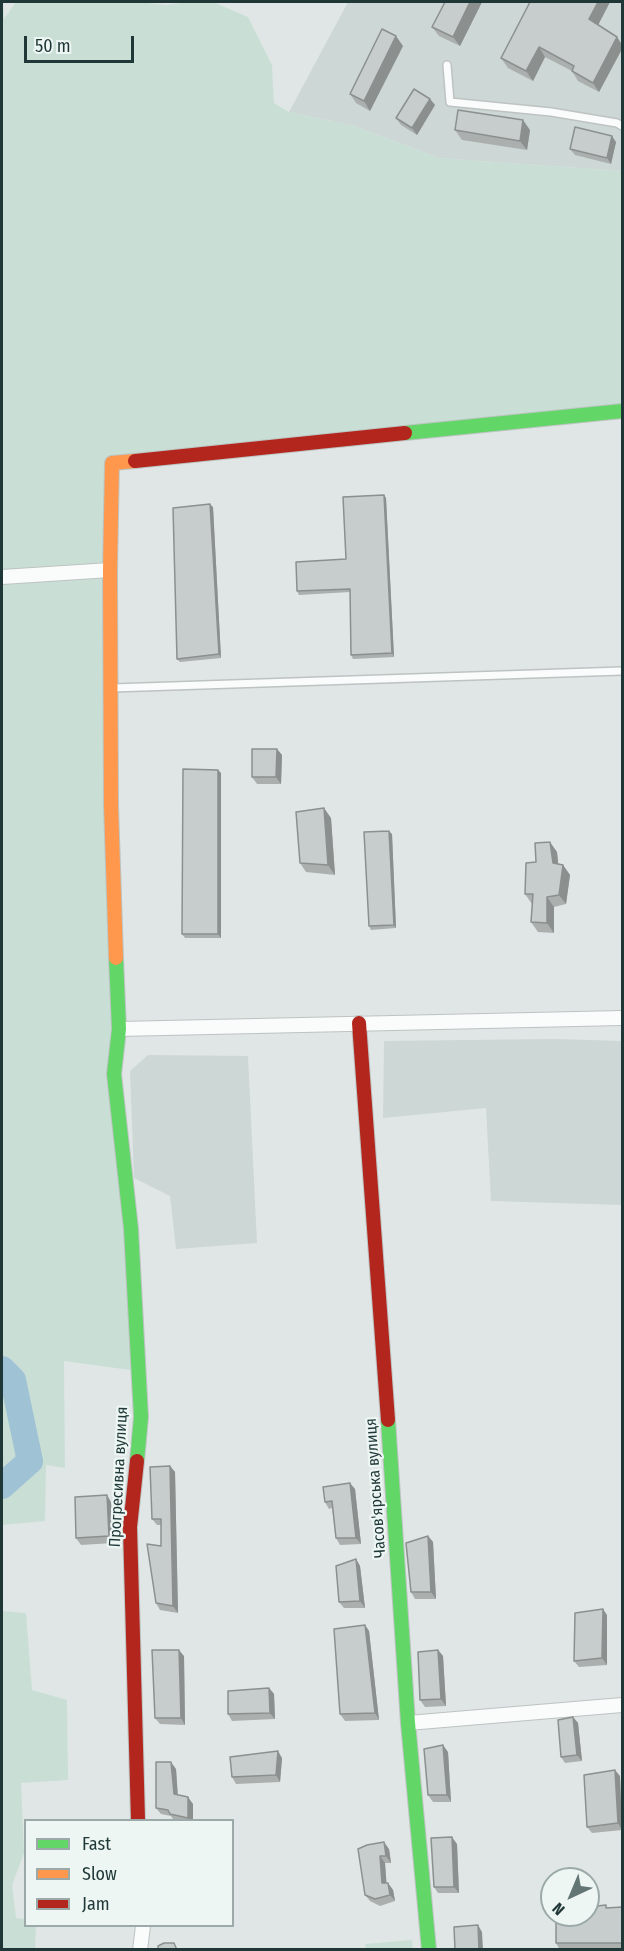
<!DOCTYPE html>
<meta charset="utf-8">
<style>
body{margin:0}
#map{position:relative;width:624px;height:1951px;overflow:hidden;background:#e0e6e5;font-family:"Fira Sans Condensed",sans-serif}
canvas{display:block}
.frame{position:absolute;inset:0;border:3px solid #1f3837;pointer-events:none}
.legend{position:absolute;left:24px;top:1819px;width:210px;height:108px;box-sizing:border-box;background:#edf6f3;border:2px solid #9baaa8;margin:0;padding:8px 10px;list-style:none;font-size:18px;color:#1f3837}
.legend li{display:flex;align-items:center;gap:12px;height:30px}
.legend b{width:30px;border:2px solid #9baaa8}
.north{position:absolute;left:540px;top:1867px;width:60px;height:60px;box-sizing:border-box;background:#edf6f3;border:2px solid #9baaa8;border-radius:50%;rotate:224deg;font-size:16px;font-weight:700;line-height:24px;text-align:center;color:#1f3837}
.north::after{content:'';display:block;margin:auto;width:21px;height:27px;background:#637574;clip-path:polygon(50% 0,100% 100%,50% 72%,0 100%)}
.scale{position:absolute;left:24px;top:36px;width:110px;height:27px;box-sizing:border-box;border:3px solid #1f3837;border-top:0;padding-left:8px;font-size:18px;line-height:21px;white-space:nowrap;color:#1f3837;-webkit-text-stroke:4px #edf6f3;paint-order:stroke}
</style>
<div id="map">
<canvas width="624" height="1951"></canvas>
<div class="frame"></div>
<ul class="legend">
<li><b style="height:8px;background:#63d668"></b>Fast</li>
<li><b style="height:8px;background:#ff974d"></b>Slow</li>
<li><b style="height:8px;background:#b3261e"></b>Jam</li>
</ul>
<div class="north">N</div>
<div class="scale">50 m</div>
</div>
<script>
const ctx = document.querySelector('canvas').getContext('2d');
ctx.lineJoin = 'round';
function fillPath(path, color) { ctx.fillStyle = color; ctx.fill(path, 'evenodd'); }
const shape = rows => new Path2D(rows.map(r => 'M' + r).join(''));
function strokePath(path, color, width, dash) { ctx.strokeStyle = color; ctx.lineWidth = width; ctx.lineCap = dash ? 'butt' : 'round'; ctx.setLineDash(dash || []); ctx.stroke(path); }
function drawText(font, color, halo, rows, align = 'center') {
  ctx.font = font + ' "Fira Sans Condensed",sans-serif'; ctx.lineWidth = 4.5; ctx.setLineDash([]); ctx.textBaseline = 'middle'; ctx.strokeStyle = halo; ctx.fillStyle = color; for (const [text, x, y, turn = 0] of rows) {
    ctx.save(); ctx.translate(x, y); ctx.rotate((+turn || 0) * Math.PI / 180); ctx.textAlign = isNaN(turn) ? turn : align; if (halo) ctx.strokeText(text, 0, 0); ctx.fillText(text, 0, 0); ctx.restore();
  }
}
fillPath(shape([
 [348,2,622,2,622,171,439,158,354,126,289,112],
 [554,1039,622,1041,622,1205,491,1201,486,1108,383,1118,384,1041],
 [148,1055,248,1056,257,1243,176,1249,170,1196,134,1178,130,1071]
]), '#cdd7d5');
fillPath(shape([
 [2,2,3,2,4,19,16,2,137,2,167,5,189,2,213,2,248,17,272,65,274,103,289,112,354,126,439,158,622,171,622,408,112,463,119,1029,138,1371,64,1361,65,1468,46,1465,45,1521,2,1525],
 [2,1611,26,1613,32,1690,67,1700,68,1780,21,1783,24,1853,12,1885,16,1918,25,1919,26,1926,36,1926,35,1949,2,1949],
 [412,1940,413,1949,366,1949,365,1944]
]), '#c9dfd5');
strokePath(shape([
 [2,1369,13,1380,30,1461,2,1486]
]), '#a0c2d5', 26);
const lane = shape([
 [447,65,450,102,551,112,617,123,622,126],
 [112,688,622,671]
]);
const street = shape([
 [2,577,110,570],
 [119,1029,622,1018],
 [408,1723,622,1705],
 [140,1950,143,1926]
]);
const fast = shape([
 [405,433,622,411],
 [116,958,119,1029,114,1074,131,1229,141,1417,137,1461],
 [388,1420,408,1723,429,1950]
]);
const slow = shape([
 [116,958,111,805,110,570,112,463,135,461]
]);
const jam = shape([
 [135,461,405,433],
 [359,1023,388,1420],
 [137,1461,130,1527,138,1820]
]);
strokePath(lane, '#bdc3c2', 10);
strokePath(street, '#bdc3c2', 16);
strokePath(fast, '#bcc4c2', 16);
strokePath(slow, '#bcc4c2', 16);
strokePath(jam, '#bcc4c2', 16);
strokePath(lane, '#fafbfb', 7);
strokePath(street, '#fafbfb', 14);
strokePath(fast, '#63d668', 14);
strokePath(slow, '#ff974d', 14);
strokePath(jam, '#b3261e', 14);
fillPath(shape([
 [445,2,482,2,460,46,439,36,432,27],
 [530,2,610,2,598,25,617,37,622,45,622,49,599,92,578,81,572,71,545,57,533,81,508,68,501,58],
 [403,46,370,111,356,103,350,94],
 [430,99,435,105,417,135,401,125,396,118],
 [455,130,530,130,527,150,462,140],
 [616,142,611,164,575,155,570,149],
 [384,495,386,498,394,657,353,659,351,655,350,592,299,595,297,591,346,559],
 [213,507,221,658,180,662,177,659],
 [277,749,282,755,281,784,257,784,252,777],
 [218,770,221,773,221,938,185,938,182,934],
 [331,818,335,875,306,872,300,863],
 [392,834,396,928,371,930,369,926],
 [557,852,558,864,563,865,570,875,566,904,554,907,554,933,538,932,531,922,532,904,525,894,536,862],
 [170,1466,175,1472,178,1613,160,1610,156,1603,161,1546,161,1525,157,1525,152,1519],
 [355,1489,361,1544,340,1545,336,1538,332,1508,329,1509,325,1502],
 [111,1502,113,1543,81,1545,76,1538],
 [428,1536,433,1542,436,1599,415,1599,411,1592],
 [356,1559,360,1566,365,1608,344,1608,339,1602],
 [607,1615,607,1665,579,1667,574,1661],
 [365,1625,369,1631,379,1720,345,1721,340,1714],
 [438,1650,443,1656,446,1706,425,1707,420,1700],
 [184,1656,185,1725,160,1724,155,1718],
 [269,1688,274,1694,275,1719,232,1721,228,1714],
 [573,1717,578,1723,582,1761,565,1763,561,1757],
 [448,1752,451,1802,433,1802,428,1795],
 [282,1758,280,1782,236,1784,232,1777],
 [176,1769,178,1795,193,1804,193,1821,174,1821,171,1816,161,1814,156,1808],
 [620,1776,622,1830,592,1833,587,1827],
 [457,1844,459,1893,438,1893,434,1887],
 [358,1849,389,1849,391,1863,385,1863,386,1883,388,1883,393,1890,395,1901,380,1906,370,1901,365,1895],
 [622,1907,622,1950,560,1950,556,1943,608,1908]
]), '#abb0af');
fillPath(shape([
 [470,2,482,2,460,46,453,37],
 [598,2,610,2,596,29,589,19],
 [396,36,403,46,370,111,364,101],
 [617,37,622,45,622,49,599,92,593,83],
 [539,47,545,57,533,81,526,71],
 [430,99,435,105,417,135,412,128],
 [523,120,530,130,527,150,520,141],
 [612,136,616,142,611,164,607,158],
 [384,495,386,498,394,657,392,653],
 [210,504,213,507,221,658,219,654],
 [277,749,282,755,281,784,276,777],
 [218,770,221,773,221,938,218,934],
 [324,808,331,818,335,875,328,865],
 [389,831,392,834,396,928,394,925],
 [550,842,557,852,559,872,553,863],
 [563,865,570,875,566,904,559,895],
 [547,897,554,907,554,933,547,923],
 [170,1466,175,1472,178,1613,173,1606],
 [350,1483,355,1489,361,1544,356,1538],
 [107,1495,111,1502,113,1543,109,1536],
 [428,1536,433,1542,436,1599,431,1592],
 [356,1559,360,1566,365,1608,360,1601],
 [603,1609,607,1615,607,1665,602,1658],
 [365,1625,369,1631,379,1720,375,1713],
 [179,1650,184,1656,185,1725,181,1718],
 [438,1650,443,1656,446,1706,441,1699],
 [269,1688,274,1694,275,1719,270,1713],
 [573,1717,578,1723,582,1761,577,1755],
 [443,1745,448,1752,451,1802,447,1795],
 [278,1751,282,1758,280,1782,276,1775],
 [171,1762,176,1769,178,1801,174,1794],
 [615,1770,620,1776,622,1830,618,1823],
 [188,1797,193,1804,193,1821,190,1821,188,1818],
 [452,1837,457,1844,459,1893,454,1887],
 [384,1842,389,1849,391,1863,386,1856],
 [380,1856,385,1863,387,1889,382,1883],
 [388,1883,393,1890,395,1901,390,1895],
 [478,1925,482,1932,483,1950,479,1950]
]), '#8b908f');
const building = shape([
 [445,2,470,2,453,37,432,27,445,2],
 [530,2,598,2,589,19,617,37,593,83,572,71,574,66,539,47,526,71,501,58,530,2],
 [382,29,396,36,364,101,350,94,382,29],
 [414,89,430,99,412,128,396,118,414,89],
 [458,110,523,120,520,141,455,130,458,110],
 [575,127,612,136,607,158,570,149,575,127],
 [384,495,392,653,351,655,350,589,297,591,296,562,346,559,343,497,384,495],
 [210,504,219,654,177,659,173,508,210,504],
 [252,749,277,749,276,777,252,777,252,749],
 [183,769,218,770,218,934,182,934,183,769],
 [324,808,328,865,300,863,296,812,324,808],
 [389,831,394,925,369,926,364,832,389,831],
 [550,842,553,863,563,865,559,895,547,897,547,923,531,922,533,894,525,894,526,863,536,862,535,843,550,842],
 [170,1466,173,1606,156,1603,147,1544,161,1546,161,1519,152,1519,150,1467,170,1466],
 [350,1483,356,1538,336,1538,332,1501,325,1502,323,1487,350,1483],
 [107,1495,109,1536,76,1538,75,1497,107,1495],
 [428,1536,431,1592,411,1592,406,1543,428,1536],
 [356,1559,360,1601,339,1602,336,1566,356,1559],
 [603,1609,602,1658,574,1661,575,1613,603,1609],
 [365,1625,375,1713,340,1714,334,1629,365,1625],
 [152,1650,179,1650,181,1718,155,1718,152,1650],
 [438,1650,441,1699,420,1700,418,1652,438,1650],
 [269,1688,270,1713,228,1714,228,1691,269,1688],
 [573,1717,577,1755,561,1757,558,1720,573,1717],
 [443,1745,447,1795,428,1795,424,1749,443,1745],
 [278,1751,276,1775,232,1777,230,1757,278,1751],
 [156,1762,171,1762,174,1794,188,1797,188,1818,170,1814,168,1810,156,1808,156,1762],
 [615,1770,618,1823,587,1827,584,1775,615,1770],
 [452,1837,454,1887,434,1887,431,1838,452,1837],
 [384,1842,386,1856,380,1856,382,1883,388,1883,390,1895,375,1899,365,1895,358,1849,367,1845,384,1842],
 [606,1905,606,1908,622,1907,622,1943,556,1943,556,1915,588,1915,588,1907,606,1905],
 [478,1925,479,1950,455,1950,454,1927,478,1925],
 [164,1943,174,1943,177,1950,158,1950,158,1946,164,1943]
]);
fillPath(building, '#c7cdcc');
strokePath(building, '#8b908f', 1.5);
drawText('16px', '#1f3837', '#edf6f3', [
 ["Прогресивна вулиця",119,1477,-87],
 ["Часов'ярська вулиця",376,1488,-94]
]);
</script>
